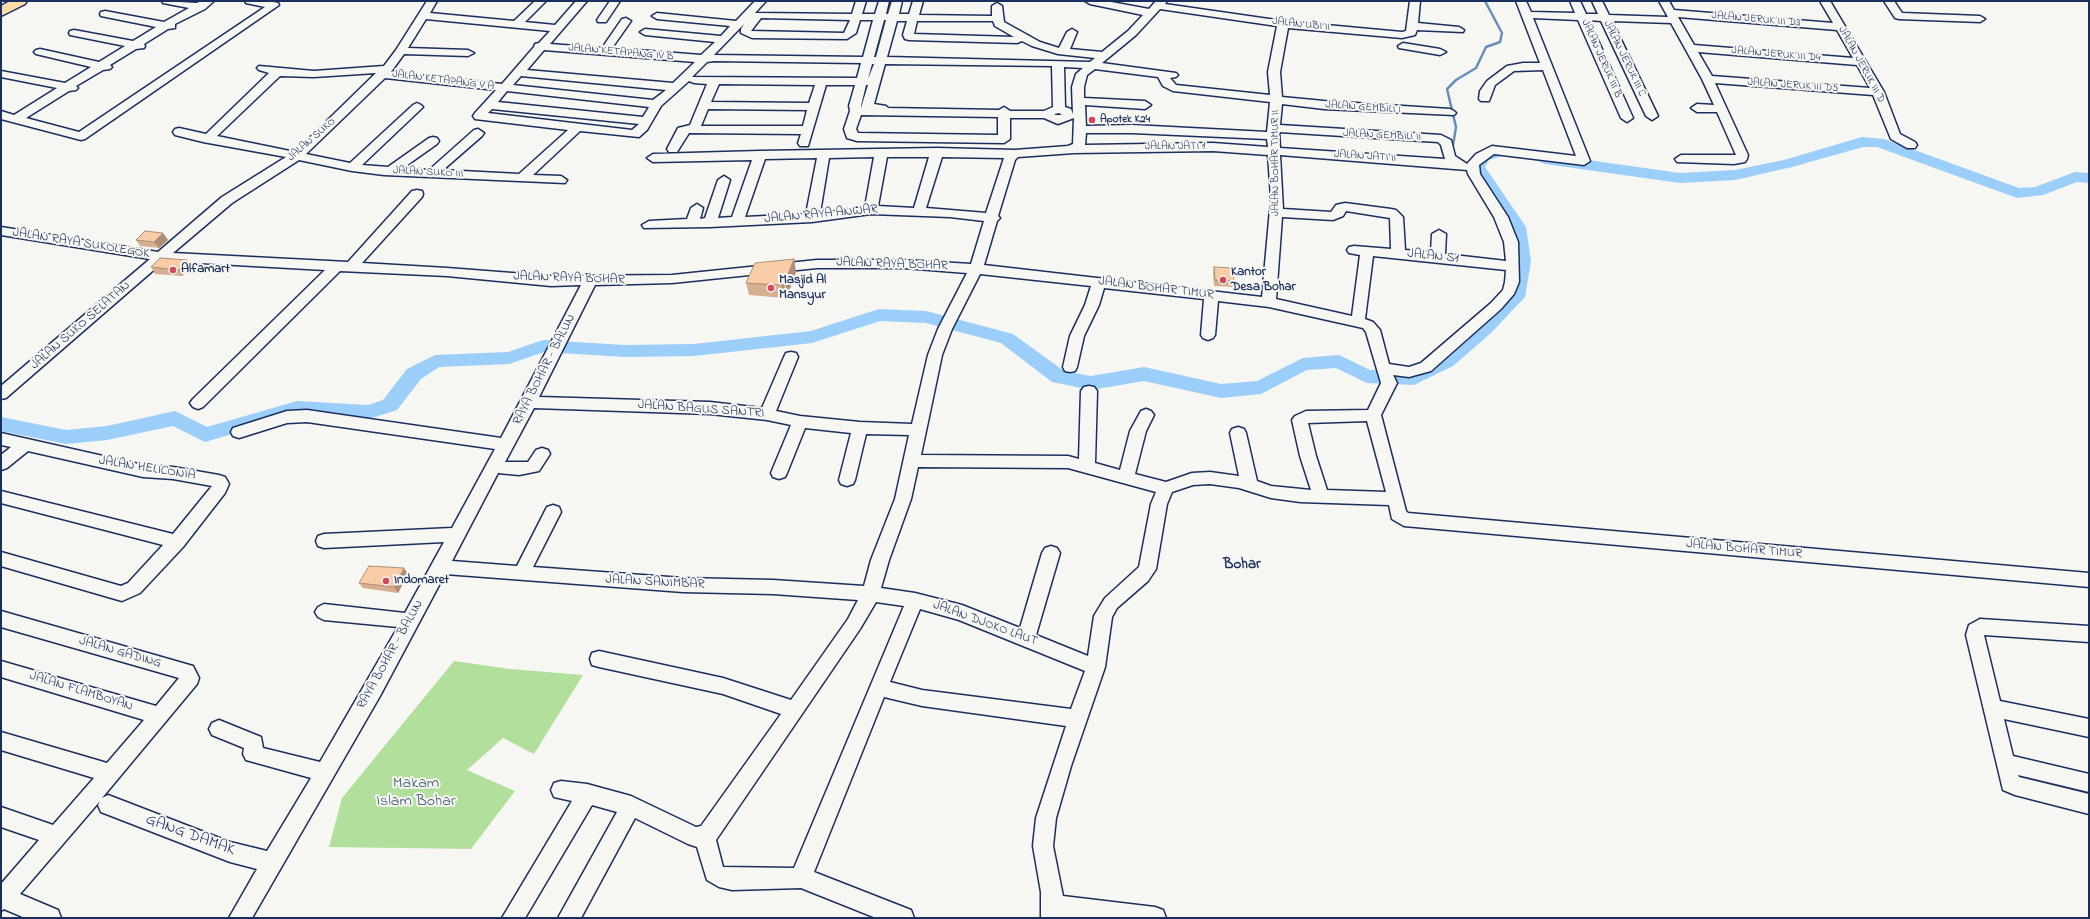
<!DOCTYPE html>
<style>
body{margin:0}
#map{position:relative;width:2090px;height:919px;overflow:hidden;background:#f6f6f2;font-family:"Indie Flower",sans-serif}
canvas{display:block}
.frame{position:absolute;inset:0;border:2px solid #1b2f5e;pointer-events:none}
</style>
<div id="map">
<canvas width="2090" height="919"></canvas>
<div class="frame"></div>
</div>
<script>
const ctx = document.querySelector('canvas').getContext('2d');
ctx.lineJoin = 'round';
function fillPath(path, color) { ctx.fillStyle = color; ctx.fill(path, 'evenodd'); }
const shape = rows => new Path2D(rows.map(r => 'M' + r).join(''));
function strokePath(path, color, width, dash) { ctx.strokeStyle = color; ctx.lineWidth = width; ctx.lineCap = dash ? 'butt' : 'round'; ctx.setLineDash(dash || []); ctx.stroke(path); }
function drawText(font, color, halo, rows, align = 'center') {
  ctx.font = font + ' "Indie Flower",sans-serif'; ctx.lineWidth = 4; ctx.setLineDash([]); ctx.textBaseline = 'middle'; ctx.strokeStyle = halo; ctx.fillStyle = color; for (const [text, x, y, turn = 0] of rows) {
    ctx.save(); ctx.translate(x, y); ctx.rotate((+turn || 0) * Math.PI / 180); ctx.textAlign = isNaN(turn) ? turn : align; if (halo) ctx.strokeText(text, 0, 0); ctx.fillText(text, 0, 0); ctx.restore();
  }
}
fillPath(shape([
 [454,661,510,669,583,675,534,754,503,738,467,770,515,791,471,849,329,847,342,798]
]), '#b3df9d');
strokePath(shape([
 [1452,151,1456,127,1447,89,1456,80,1476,68,1486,47,1500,42,1502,33,1485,1]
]), '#688ebb', 2.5);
fillPath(shape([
 [1862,137,1884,139,2019,188,2035,187,2075,172,2089,173,2089,183,2077,182,2043,195,2017,198,1877,147,1863,147,1792,167,1735,180,1680,183,1545,164,1540,162,1537,159,1540,156,1545,154,1680,173,1735,170,1784,160,1862,137],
 [1494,149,1499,151,1502,154,1499,157,1489,160,1485,167,1526,227,1531,261,1525,297,1491,333,1453,366,1414,385,1367,383,1336,368,1307,370,1261,394,1221,398,1144,381,1091,390,1052,382,1001,343,926,323,880,321,812,343,694,356,625,357,544,352,509,364,439,367,421,379,397,410,375,417,368,419,297,415,205,442,173,426,107,440,66,444,1,431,1,417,66,430,107,426,175,411,207,427,297,401,368,405,383,400,407,369,435,355,508,352,543,340,625,345,694,344,811,331,879,309,926,311,1013,334,1064,371,1091,376,1144,367,1221,384,1257,381,1303,358,1339,355,1370,370,1411,371,1439,356,1479,325,1508,295,1515,261,1510,227,1469,167,1478,154,1494,149]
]), '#9bcef9');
const minor = shape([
 [162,1,197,3,201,1,214,1,205,9,175,24,175,28,168,29,144,44,145,46,144,48,136,49,110,65,112,67,110,69,103,70,76,86,78,88,76,90,69,91,26,118,79,132,265,7,246,3,245,1,269,1,278,3,279,5,85,139,81,140,1,119,1,111,14,115,57,88,1,77,1,71,65,83,91,67,36,54,34,52,36,50,40,49,99,62,125,46,70,35,69,33,70,31,74,30,133,41,156,27,101,16,100,14,101,12,105,11,164,22,189,8,163,3,162,1],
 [427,1,437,1,430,13,514,21,535,1,546,1,525,22,555,25,576,1,587,1,550,44,602,48,622,19,626,18,631,21,612,48,701,55,715,42,645,35,640,32,645,29,721,36,730,26,657,19,652,16,657,13,736,21,755,1,766,1,755,13,852,14,856,1,866,1,862,14,875,14,879,1,889,1,886,14,888,14,892,1,902,1,899,14,909,14,913,1,923,1,919,15,992,16,992,6,997,3,1002,6,1004,22,1040,42,1059,48,1067,32,1072,29,1077,32,1070,49,1102,52,1128,31,1143,15,1090,4,1085,1,1106,1,1149,9,1156,1,1167,1,1165,4,1283,21,1402,32,1406,31,1410,1,1420,1,1418,23,1459,27,1464,30,1463,32,1417,30,1415,35,1402,38,1288,28,1280,72,1282,97,1324,101,1450,109,1454,111,1456,113,1454,115,1324,109,1282,104,1280,125,1441,135,1451,140,1455,156,1467,164,1476,154,1492,146,1576,156,1543,70,1514,71,1495,85,1489,101,1481,101,1479,99,1480,91,1487,81,1507,66,1523,63,1540,63,1516,1,1526,1,1531,12,1575,13,1570,1,1580,1,1586,14,1598,14,1592,1,1602,1,1609,15,1668,17,1659,1,1669,1,1674,10,1833,23,1820,1,1830,1,1884,92,1900,134,1915,142,1917,145,1915,148,1907,148,1891,139,1873,95,1715,83,1748,155,1747,159,1745,162,1734,164,1677,162,1675,159,1681,155,1736,155,1717,112,1697,112,1691,108,1697,104,1714,105,1702,79,1671,23,1612,21,1658,116,1652,120,1646,116,1601,21,1589,20,1633,118,1627,122,1621,118,1578,20,1533,18,1590,161,1584,165,1494,154,1479,165,1480,174,1508,217,1518,242,1519,282,1514,294,1501,309,1431,371,1409,377,1393,375,1397,383,1381,415,1406,511,1408,513,2089,573,2089,587,1404,526,1392,519,1389,505,1300,502,1271,498,1239,488,1210,484,1193,485,1172,492,1167,504,1156,569,1148,581,1117,608,1112,617,1105,667,1071,766,1056,818,1053,846,1063,896,1155,907,1163,910,1166,918,1041,918,1041,892,1033,846,1036,818,1066,726,922,706,884,697,814,872,911,910,914,918,876,918,801,888,732,890,719,887,707,880,697,847,688,844,635,818,581,918,558,918,617,812,592,805,525,918,502,918,572,801,554,797,551,790,554,783,561,781,587,784,631,796,696,827,701,826,781,714,723,694,599,667,592,665,590,659,592,653,599,651,723,678,791,700,848,619,858,600,773,594,683,592,445,574,380,696,252,918,229,918,257,869,230,862,101,812,98,805,100,801,20,894,58,910,61,918,25,918,4,909,1,911,1,884,39,840,1,827,1,807,53,825,94,778,1,750,1,732,107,763,144,720,1,677,1,661,156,706,179,678,1,627,1,611,193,666,199,678,197,684,102,798,108,795,230,842,267,851,311,778,246,760,243,754,244,748,212,735,209,729,212,723,219,720,261,737,263,748,320,762,398,627,324,620,318,617,315,612,318,607,324,604,405,613,444,542,324,548,318,546,316,541,318,536,324,534,452,528,495,449,307,422,287,423,239,438,233,436,231,432,233,428,287,411,307,410,501,438,581,285,551,286,447,276,340,271,203,407,198,409,193,407,190,403,193,399,325,270,164,261,6,398,1,399,1,386,150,259,1,235,1,227,158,252,222,197,286,157,203,142,175,135,173,132,175,129,179,128,206,134,269,73,259,70,257,68,259,66,314,71,384,66,396,50,427,1],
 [1160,9,1277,26,1268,72,1270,95,1176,85,1170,78,1176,77,1178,75,1176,73,1102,63,1136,35,1160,9],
 [1678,17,1837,30,1853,58,1694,45,1678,17],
 [761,18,850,20,844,33,751,31,761,18],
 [426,19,550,31,539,43,535,44,534,47,502,84,391,72,404,54,468,56,474,53,468,50,408,48,426,19],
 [860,20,873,20,863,57,714,55,744,24,741,29,741,33,752,38,847,39,856,33,860,20],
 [884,20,886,20,876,57,874,57,884,20],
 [897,21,907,21,903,35,905,39,909,40,1017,43,1022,41,1032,46,1058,54,1095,58,1090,62,887,57,897,21],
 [917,21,993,21,995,26,1014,37,914,34,917,21],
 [544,50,695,62,673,83,527,70,544,50],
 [1698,52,1857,65,1870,88,1712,76,1698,52],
 [714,61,861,63,857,78,692,77,707,62,714,61],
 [872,64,874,64,868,79,872,64],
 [885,64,1052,66,1053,107,1044,111,1010,111,1004,107,999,110,888,108,886,106,874,104,885,64],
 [1064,67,1083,68,1076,74,1072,87,1073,114,1071,109,1065,107,1064,67],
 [1095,69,1158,77,1163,86,1173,91,1270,102,1267,132,1132,125,1086,126,1085,105,1145,109,1151,105,1145,101,1084,98,1084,87,1087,75,1095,69],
 [376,73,295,152,217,136,280,76,314,77,376,73],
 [521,76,666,90,653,100,513,85,521,76],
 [385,78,496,90,475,113,473,116,475,119,568,130,519,174,443,170,482,136,484,133,478,129,474,130,429,170,403,168,437,144,439,141,437,138,433,137,429,138,388,167,362,165,421,109,423,107,421,105,417,103,413,105,350,163,306,154,385,78],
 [689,81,694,83,707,84,690,125,678,128,667,149,669,152,677,152,689,133,801,134,798,143,800,146,808,146,826,85,855,85,849,106,850,111,844,129,847,138,857,141,1004,143,1010,139,1010,118,1044,118,1058,124,1074,118,1073,144,1068,146,1015,150,937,148,760,151,653,154,647,158,653,162,752,160,732,217,718,218,730,180,724,176,718,180,705,218,700,219,703,208,697,204,691,208,687,219,649,221,642,225,644,228,710,227,812,222,871,214,950,217,984,221,971,264,904,260,817,260,672,275,551,276,447,268,362,263,422,197,423,194,422,191,417,190,412,191,348,262,173,253,232,203,299,160,352,171,384,175,565,183,567,180,561,176,533,175,580,131,639,137,647,130,661,106,689,81],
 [719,84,815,85,809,103,711,102,719,84],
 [866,85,868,85,861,108,861,106,866,85],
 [507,91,649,107,643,117,498,102,507,91],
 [492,109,639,124,632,130,488,113,492,109],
 [708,109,807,110,803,126,701,126,708,109],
 [1059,113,1062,115,1055,115,1055,114,1059,113],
 [861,115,998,117,998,135,858,133,856,129,861,115],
 [1279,132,1438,142,1441,145,1445,159,1280,148,1279,132],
 [1086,133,1132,133,1267,139,1268,147,1213,143,1085,145,1086,133],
 [1213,151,1268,155,1271,198,1262,297,984,265,997,221,1000,218,998,216,1015,160,1018,157,1074,153,1213,151],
 [1280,155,1467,170,1468,174,1494,217,1504,242,1506,261,1445,254,1446,234,1439,230,1432,234,1431,252,1405,250,1403,217,1396,210,1391,209,1345,203,1336,205,1331,212,1283,209,1280,155],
 [874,157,865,207,820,213,829,158,874,157],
 [887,157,929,157,914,208,878,206,887,157],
 [942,157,1004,158,986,213,926,208,942,157],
 [817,158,806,214,745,217,765,159,817,158],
 [1346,211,1390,218,1391,249,1354,246,1349,247,1347,250,1349,253,1360,255,1352,316,1276,299,1282,217,1333,220,1343,216,1346,211],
 [1373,256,1506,270,1505,282,1503,290,1491,303,1421,363,1409,367,1389,364,1380,330,1373,322,1365,319,1373,256],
 [817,268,904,268,967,273,938,329,928,355,912,424,860,422,800,416,776,411,798,357,796,353,791,352,786,353,784,357,762,408,710,402,539,397,595,285,672,283,817,268],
 [980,274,1091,286,1085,305,1070,336,1063,367,1065,371,1070,372,1075,371,1077,367,1084,336,1099,305,1104,288,1204,299,1201,335,1203,338,1208,340,1213,338,1215,335,1218,301,1269,307,1363,328,1366,332,1381,383,1368,410,1306,411,1295,416,1292,420,1300,456,1311,490,1271,486,1257,481,1246,433,1244,429,1238,427,1232,429,1230,433,1239,476,1210,472,1192,473,1166,482,1135,474,1146,431,1154,415,1151,411,1146,409,1141,411,1130,431,1120,470,1095,463,1097,391,1094,387,1089,386,1084,387,1081,391,1079,459,1068,456,921,455,942,355,952,329,980,274],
 [534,408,710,414,767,420,791,425,771,473,773,477,779,479,785,477,787,473,805,428,851,433,839,480,841,484,847,486,853,484,855,480,866,434,909,435,895,499,871,560,864,586,773,580,683,578,533,567,561,512,559,507,553,505,547,507,517,566,452,561,498,473,519,475,539,471,550,454,548,450,542,448,536,450,528,462,505,462,534,408],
 [1367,421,1386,492,1327,490,1316,456,1308,423,1367,421],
 [918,467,1068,468,1156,492,1151,504,1139,567,1105,598,1097,611,1094,616,1088,656,1036,635,1060,553,1057,548,1051,546,1045,548,1042,553,1020,628,962,605,915,593,881,588,889,560,911,499,918,467],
 [876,602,904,606,794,868,723,867,716,840,860,629,876,602],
 [920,609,959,620,1085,671,1071,709,922,690,890,682,920,609],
 [610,1,620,1,606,22,598,22,597,20,610,1],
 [1884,1,1894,1,1902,13,1980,16,1985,19,1980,22,1899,19,1895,18,1884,1],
 [1403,43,1440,49,1446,52,1440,55,1399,48,1398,46,1403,43],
 [1,433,143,465,173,467,219,475,225,477,229,484,225,493,183,547,140,593,122,601,1,566,1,552,121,586,128,583,163,545,1,503,1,491,173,534,212,486,173,479,143,477,28,451,7,468,1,470,1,455,11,447,1,445,1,433],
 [1980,619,2089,626,2089,642,1984,635,2000,701,2089,719,2089,737,2004,719,2013,756,2089,774,2089,792,2018,775,2019,777,2089,794,2089,814,2015,795,2003,790,1966,635,1969,625,1980,619]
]);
const highway = shape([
 [10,1,27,1,25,4,1,16,1,6,10,1]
]);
strokePath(minor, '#1b2f5e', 3);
strokePath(highway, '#1b2f5e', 3);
fillPath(minor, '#f6f6f2');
fillPath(highway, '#fbddab');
fillPath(shape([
 [163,233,168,240,159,248,140,246,136,240],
 [794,259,796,272,788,294,786,294,784,298,749,295,746,283],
 [187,260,191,267,182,276,155,274,151,267],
 [1214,267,1234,281,1233,287,1214,286,1213,273],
 [408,574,398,593,363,588,359,583]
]), '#d6af90');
fillPath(shape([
 [163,233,168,240,159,248,154,242],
 [794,259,796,272,788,294,785,282],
 [187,260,191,267,182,276,178,270],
 [783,282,786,294,784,298,781,285],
 [404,568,408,574,398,593,394,587]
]), '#ae8f76');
const building = shape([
 [145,231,163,233,154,242,136,240,145,231],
 [160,258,187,260,178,270,151,267,160,258],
 [794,259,785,282,783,282,781,285,746,283,755,263,794,259],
 [1214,267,1233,268,1234,281,1215,280,1214,267],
 [369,566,404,568,394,587,359,583,369,566]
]);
fillPath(building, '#f9cca8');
strokePath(building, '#ae8f76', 1);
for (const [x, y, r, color] of [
 [1092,120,4,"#d1495b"],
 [173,270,4,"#d1495b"],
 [1223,280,4,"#d1495b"],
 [771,288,4,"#d1495b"],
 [386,581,4,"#d1495b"]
]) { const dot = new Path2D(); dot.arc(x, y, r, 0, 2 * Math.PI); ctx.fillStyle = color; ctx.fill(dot); strokePath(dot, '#f6f6f2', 1.5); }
drawText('11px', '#1b2f5e', '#f6f6f2', [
 ["JALAN JERUK III D3",1756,20,5],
 ["JALAN UBI II",1301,25,6],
 ["JALAN KETAPANG IV B",621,53,5],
 ["JALAN JERUK III D4",1776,55,5],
 ["JALAN JERUK III B",1601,59,66],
 ["JALAN JERUK III C",1624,59,64],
 ["JALAN JERUK III D",1861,65,61],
 ["JALAN KETAPANG V A",443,81,7],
 ["JALAN JERUK III D5",1793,86,4],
 ["JALAN GEMBILI I",1363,108,4],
 ["JALAN GEMBILI II",1382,136,3],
 ["JALAN SUKO",312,140,-41],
 ["JALAN JATI 1",1175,147],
 ["JALAN JATI II",1365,157,4],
 ["JALAN BOHAR TIMUR II",1276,163,-90],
 ["JALAN SUKO III",428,173,3]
]);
drawText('bold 11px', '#1b2f5e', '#f6f6f2', [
 ["Apotek K24",1100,120]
], 'left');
drawText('13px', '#1b2f5e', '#f6f6f2', [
 ["JALAN RAYA ANWAR",821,215,-5],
 ["JALAN RAYA SUKOLEGOK",81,244,9],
 ["JALAN S1",1433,257,6],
 ["JALAN RAYA BOHAR",892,265,2],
 ["JALAN RAYA BOHAR",569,279,2],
 ["JALAN BOHAR TIMUR",1156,289,7],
 ["JALAN SUKO SELATAN",81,326,-41],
 ["RAYA BOHAR - BALUN",545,370,-63],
 ["JALAN BAGUS SANTRI",701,410,4],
 ["JALAN HELICONIA",147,469,9],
 ["JALAN BOHAR TIMUR",1744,550,5],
 ["JALAN SANIMBAR",655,583,3],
 ["JALAN DJOKO LAUT",985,624,20],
 ["JALAN GADING",120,653,16],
 ["RAYA BOHAR - BALUN",391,655,-61],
 ["JALAN FLAMBOYAN",81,692,17]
]);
drawText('bold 13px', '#1b2f5e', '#f6f6f2', [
 ["Alfamart",181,270],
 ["Kantor",1231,273],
 ["Desa Bohar",1231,288],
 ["Masjid Al",779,281],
 ["Mansyur",779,296],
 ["Indomaret",394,581]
], 'left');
drawText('bold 15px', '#1b2f5e', '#f6f6f2', [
 ["Bohar",1242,566]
]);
drawText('16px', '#415b6e', '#f6f6f2', [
 ["Makam",416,784],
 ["Islam Bohar",416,802]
]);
drawText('16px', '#1b2f5e', '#f6f6f2', [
 ["GANG DAMAK",190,836,20]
]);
</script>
